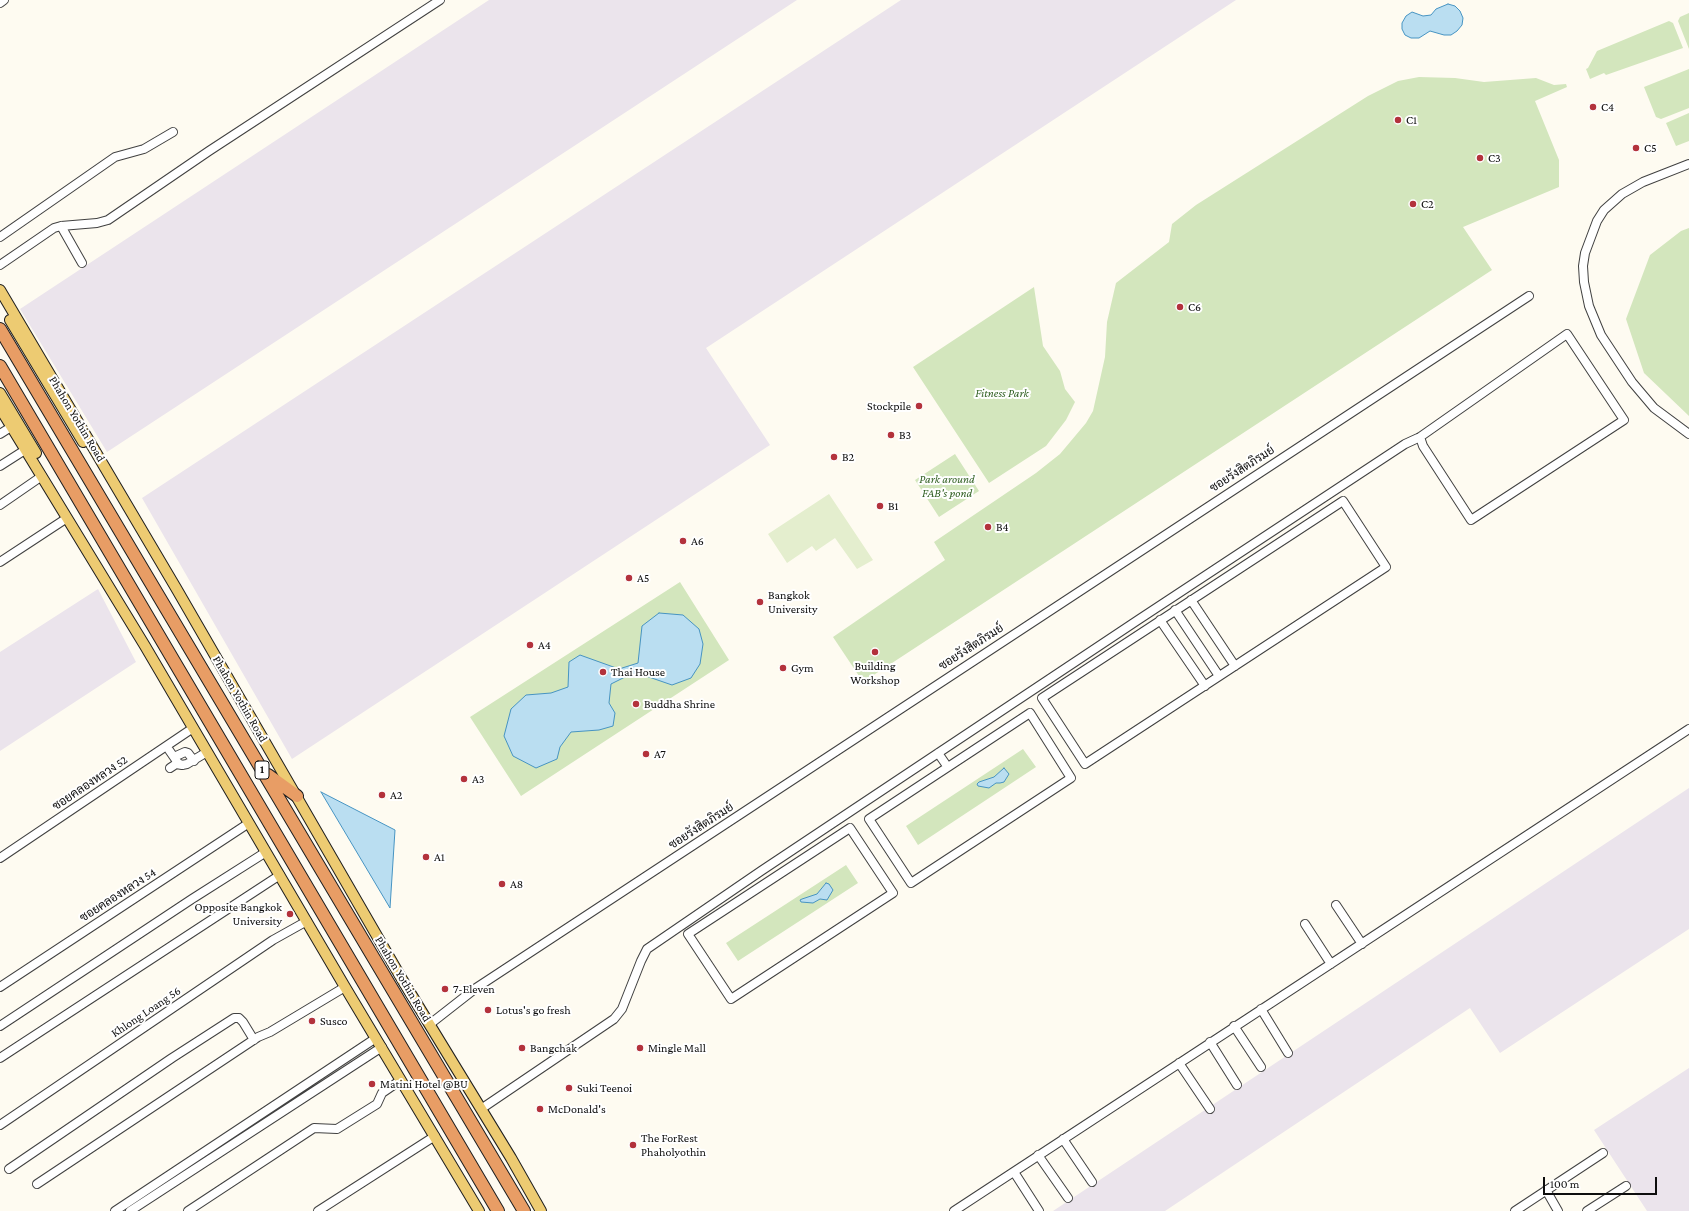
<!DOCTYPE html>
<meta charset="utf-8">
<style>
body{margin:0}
#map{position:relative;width:1689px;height:1211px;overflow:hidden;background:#fefbf1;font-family:"Crimson Pro",serif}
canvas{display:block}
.scale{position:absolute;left:1543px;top:1177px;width:114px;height:18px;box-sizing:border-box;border:2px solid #0e0e0e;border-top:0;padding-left:5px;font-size:12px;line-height:14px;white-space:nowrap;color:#0e0e0e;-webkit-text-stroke:3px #fff;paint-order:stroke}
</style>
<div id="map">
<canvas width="1689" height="1211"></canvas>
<div class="scale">100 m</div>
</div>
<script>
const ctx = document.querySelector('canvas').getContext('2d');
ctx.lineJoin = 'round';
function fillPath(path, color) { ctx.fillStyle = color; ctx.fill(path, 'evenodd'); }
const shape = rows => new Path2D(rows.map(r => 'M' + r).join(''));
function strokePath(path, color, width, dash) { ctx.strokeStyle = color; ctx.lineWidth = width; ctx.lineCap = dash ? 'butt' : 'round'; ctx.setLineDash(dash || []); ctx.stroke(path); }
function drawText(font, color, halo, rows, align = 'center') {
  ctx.font = font + ' "Crimson Pro",Sarabun,serif'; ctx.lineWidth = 4; ctx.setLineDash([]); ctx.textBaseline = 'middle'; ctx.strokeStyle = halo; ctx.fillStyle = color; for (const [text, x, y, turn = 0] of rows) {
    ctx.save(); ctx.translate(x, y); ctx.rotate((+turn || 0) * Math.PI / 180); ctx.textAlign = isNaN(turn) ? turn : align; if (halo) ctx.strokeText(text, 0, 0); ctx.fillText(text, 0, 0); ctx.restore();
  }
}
fillPath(shape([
 [489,0,797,0,107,452,20,309],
 [901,0,1236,0,706,348,770,445,292,759,142,498],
 [98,589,136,662,0,751,0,652],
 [1689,788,1689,929,1500,1053,1470,1008,1165,1211,1053,1211],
 [1689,1068,1689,1211,1647,1211,1594,1130]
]), '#ebe4ec');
fillPath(shape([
 [1689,13,1689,49,1678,21,1680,17],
 [1669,21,1673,23,1683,48,1606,75,1604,73,1590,79,1586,69,1588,68,1597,51],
 [1689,69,1689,108,1661,119,1656,117,1644,87],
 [1419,77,1455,78,1484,82,1536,78,1554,85,1566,84,1567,87,1535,101,1559,160,1559,187,1463,227,1492,270,863,682,833,637,945,560,934,542,1036,473,1060,454,1086,423,1093,411,1105,357,1107,322,1116,283,1169,242,1172,224,1196,205,1368,96,1398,81],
 [1689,113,1689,141,1676,146,1666,123],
 [1689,228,1689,416,1644,373,1626,319,1650,255,1681,231],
 [1034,287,1043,346,1060,371,1065,389,1075,402,1066,420,1046,446,989,483,913,367],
 [955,454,979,491,939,517,915,480],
 [680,582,729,660,521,796,470,717],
 [1023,749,1036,767,918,845,906,826],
 [846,865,858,883,738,961,726,943]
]), '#d3e6bd');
fillPath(shape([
 [829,494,873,560,857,569,835,538,816,551,812,546,787,563,768,534]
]), '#e4eece');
const water = shape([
 [1448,4,1455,6,1460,11,1463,18,1462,25,1457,31,1451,35,1444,35,1430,31,1419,38,1411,38,1405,35,1402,29,1402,23,1406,16,1412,12,1423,16,1431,15,1436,9,1448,4],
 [659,613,683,615,699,629,703,644,700,664,691,678,672,685,646,676,627,676,611,684,609,703,615,713,613,726,599,730,571,732,560,747,557,759,536,768,513,756,504,736,511,709,526,695,551,693,568,687,569,662,580,655,619,669,638,663,642,626,659,613],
 [1004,768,1009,774,1004,782,1000,783,996,783,989,788,978,786,977,784,979,782,994,777,1004,768],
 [321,792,395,830,390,908,321,792],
 [826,883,829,884,833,890,827,900,820,899,813,903,801,902,800,900,802,899,817,894,826,883]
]);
fillPath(water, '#badef1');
strokePath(water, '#4794c2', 1);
const minor = shape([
 [0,3,4,0],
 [1689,164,1643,182,1622,194,1604,210,1597,221,1585,253,1583,266,1584,282,1589,306,1601,335,1632,382,1654,408,1689,434],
 [61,226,82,263],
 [0,237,115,157,144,149,173,132],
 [0,265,54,228,61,226,97,223,108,220,209,151,440,0],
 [0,434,11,427],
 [0,466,25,450],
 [1343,501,1386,567,1085,764,1042,698,1343,501],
 [0,505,42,476],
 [0,562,67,518],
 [1191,600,1235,666],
 [1175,610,1219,676],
 [1160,620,1205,686],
 [1030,713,1071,778,911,883,869,819,1030,713],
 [169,750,178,763,182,765,187,764,207,752],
 [938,753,947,766],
 [174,757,185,752,188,753,194,761],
 [170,768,176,764,182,765],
 [850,828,893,893,731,999,688,934,850,828],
 [0,858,193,728],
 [1336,905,1362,944],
 [1305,924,1331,964],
 [0,987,249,823],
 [1261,1009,1288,1053],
 [430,1024,476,988,1529,296],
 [0,1026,192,899,266,852],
 [1234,1026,1261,1067],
 [1210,1042,1237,1085],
 [0,1058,280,875],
 [1179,1063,1210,1109],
 [481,1109,614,1019,622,1009,641,961,647,949,761,871,1138,620,1405,444,1418,438,1420,437,1567,334,1624,420,1471,520,1423,446,1420,437],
 [0,1125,273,940,307,921],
 [1063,1139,1092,1182],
 [1038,1155,1068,1198],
 [9,1169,172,1058,234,1018,239,1018,243,1022,254,1040],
 [1014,1172,1039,1211],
 [37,1184,258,1037,270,1032,345,987],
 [1546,1190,1558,1211],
 [115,1211,376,1038],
 [130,1211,382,1047],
 [188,1211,314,1128,337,1129,377,1104,382,1093,401,1080],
 [318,1211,435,1136],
 [954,1211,1689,729],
 [1515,1211,1603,1153],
 [1587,1211,1626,1186]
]);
const major = shape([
 [0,290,176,588,403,981,511,1158,541,1211],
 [10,320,83,442],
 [0,393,36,453],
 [0,408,145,646,345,987,479,1211]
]);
const highway = shape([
 [0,329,524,1211],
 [0,366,498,1211],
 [268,775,297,796]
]);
strokePath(minor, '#414141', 10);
strokePath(major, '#1f1f1f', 12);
strokePath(highway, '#1f1f1f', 14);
strokePath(minor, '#fff', 8);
strokePath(major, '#edcb72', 10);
strokePath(highway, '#e89d65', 12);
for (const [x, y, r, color] of [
 [1593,107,4,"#b3323c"],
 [1398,120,4,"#b3323c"],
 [1636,148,4,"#b3323c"],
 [1480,158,4,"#b3323c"],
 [1413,204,4,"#b3323c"],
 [1180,307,4,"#b3323c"],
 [919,406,4,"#b3323c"],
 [891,435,4,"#b3323c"],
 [834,457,4,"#b3323c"],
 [880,506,4,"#b3323c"],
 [988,527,4,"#b3323c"],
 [683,541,4,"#b3323c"],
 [629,578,4,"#b3323c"],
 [760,602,4,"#b3323c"],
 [530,645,4,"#b3323c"],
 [875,652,4,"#b3323c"],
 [783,668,4,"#b3323c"],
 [603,672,4,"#b3323c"],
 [636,704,4,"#b3323c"],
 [646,754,4,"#b3323c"],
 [464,779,4,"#b3323c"],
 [382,795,4,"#b3323c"],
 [426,857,4,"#b3323c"],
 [502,884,4,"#b3323c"],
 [290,914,4,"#b3323c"],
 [445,989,4,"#b3323c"],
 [488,1010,4,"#b3323c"],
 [312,1021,4,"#b3323c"],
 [522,1048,4,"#b3323c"],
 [640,1048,4,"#b3323c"],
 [372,1084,4,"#b3323c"],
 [569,1088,4,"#b3323c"],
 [540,1109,4,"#b3323c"],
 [633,1145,4,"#b3323c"]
]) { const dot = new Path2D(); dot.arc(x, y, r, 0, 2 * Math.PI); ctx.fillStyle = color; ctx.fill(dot); strokePath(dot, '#fff', 1.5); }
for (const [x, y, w] of [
 [262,770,14]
]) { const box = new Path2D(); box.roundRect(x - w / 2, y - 9, w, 18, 3); ctx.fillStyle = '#fff'; ctx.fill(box); strokePath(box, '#0e0e0e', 1); }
drawText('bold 11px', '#0e0e0e', null, [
 ["1",262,770]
]);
drawText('12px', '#0e0e0e', '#fff', [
 ["C4",1601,107],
 ["C1",1406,120],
 ["C5",1644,148],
 ["C3",1488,158],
 ["C2",1421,204],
 ["C6",1188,307],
 ["Stockpile",911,406,"right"],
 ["B3",899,435],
 ["B2",842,457],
 ["B1",888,506],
 ["B4",996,527],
 ["A6",691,541],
 ["A5",637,578],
 ["Bangkok",768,595],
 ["University",768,609],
 ["A4",538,645],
 ["Building",875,666,"center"],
 ["Workshop",875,680,"center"],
 ["Gym",791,668],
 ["Thai House",611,672],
 ["Buddha Shrine",644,704],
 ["A7",654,754],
 ["A3",472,779],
 ["A2",390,795],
 ["A1",434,857],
 ["A8",510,884],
 ["Opposite Bangkok",282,907,"right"],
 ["University",282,921,"right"],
 ["7-Eleven",453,989],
 ["Lotus's go fresh",496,1010],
 ["Susco",320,1021],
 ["Bangchak",530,1048],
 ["Mingle Mall",648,1048],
 ["Matini Hotel @BU",380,1084],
 ["Suki Teenoi",577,1088],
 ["McDonald's",548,1109],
 ["The ForRest",641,1138],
 ["Phaholyothin",641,1152]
], 'left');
drawText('italic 12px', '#326124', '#fff', [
 ["Fitness Park",1002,393],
 ["Park around",947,479],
 ["FAB's pond",947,493]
]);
drawText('12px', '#0e0e0e', '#fff', [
 ["Phahon Yothin Road",77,419,59],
 ["ซอยรังสิตภิรมย์",1242,469,-33],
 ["ซอยรังสิตภิรมย์",971,647,-33],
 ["Phahon Yothin Road",240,699,60],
 ["ซอยคลองหลวง 52",90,783,-34],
 ["ซอยรังสิตภิรมย์",701,826,-33],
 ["ซอยคลองหลวง 54",118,895,-33],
 ["Phahon Yothin Road",403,979,59],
 ["Khlong Loang 56",146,1012,-34]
]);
</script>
